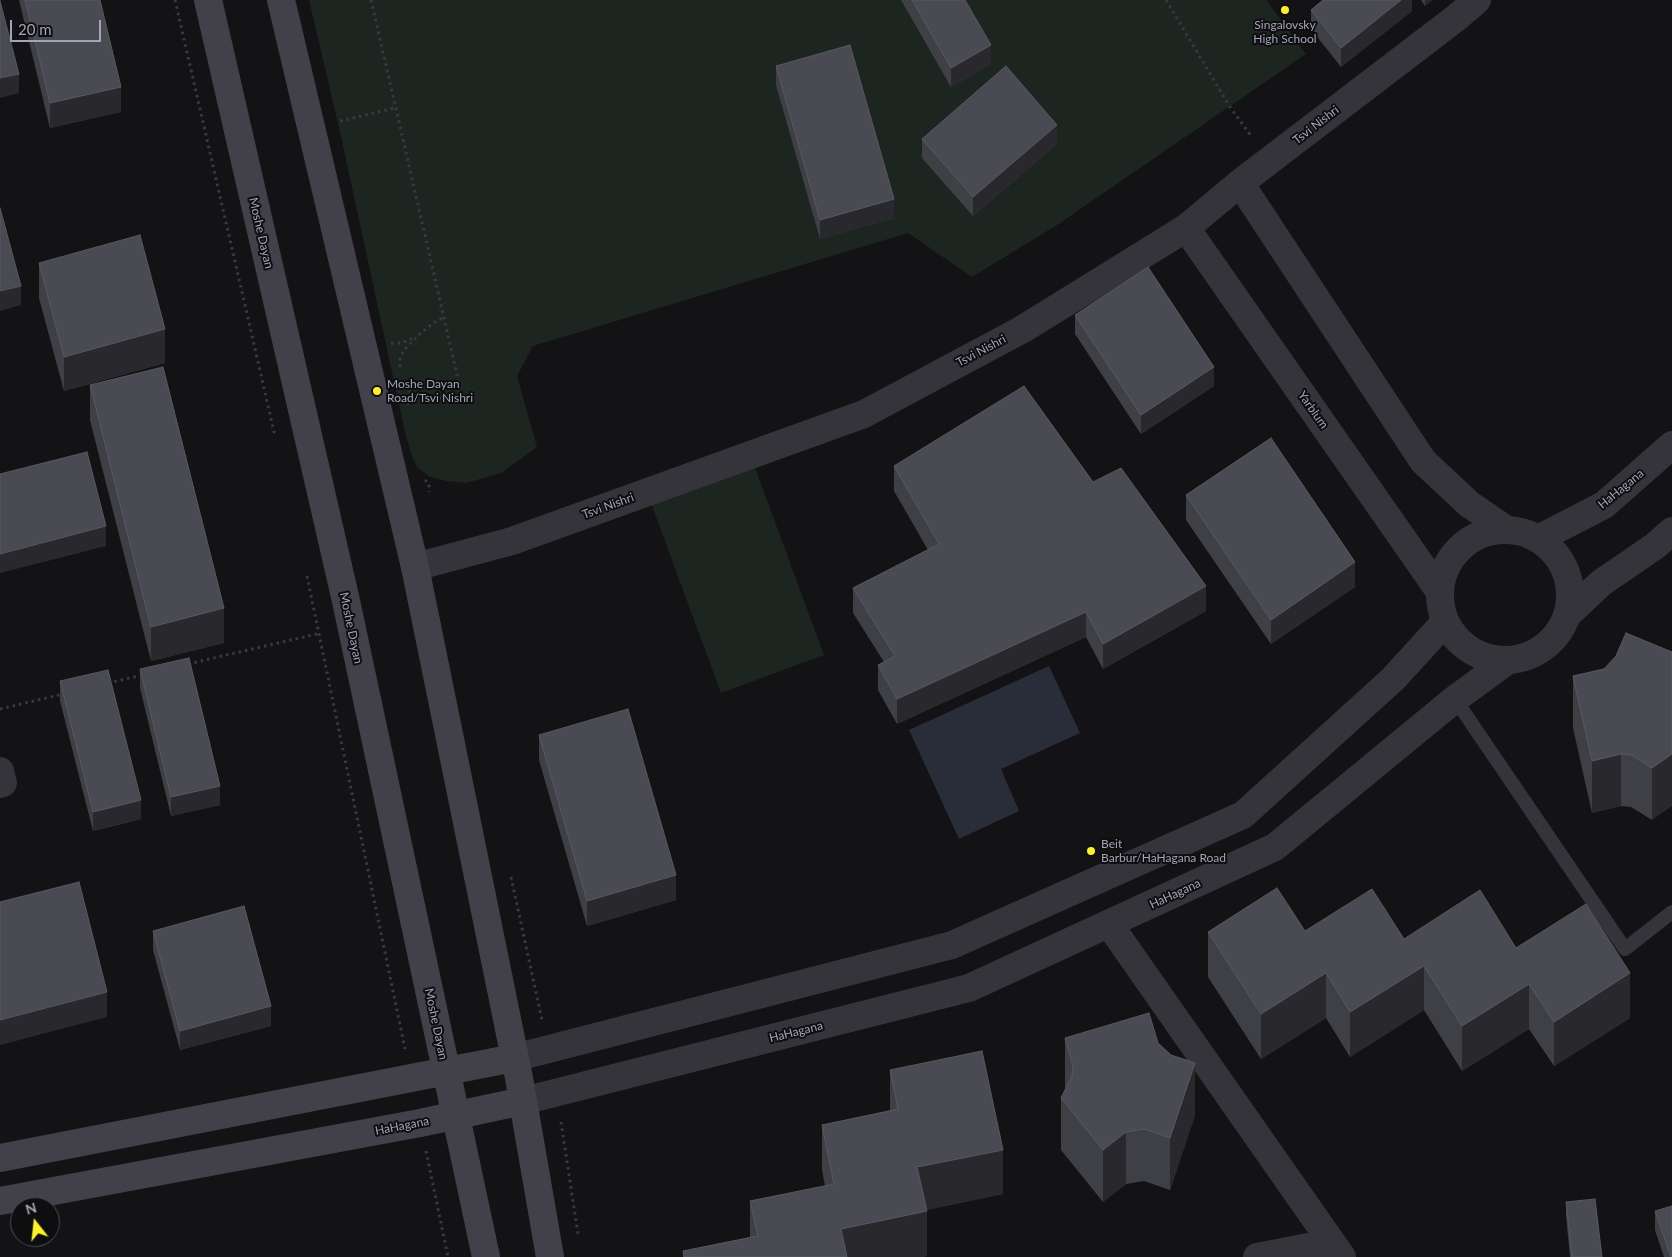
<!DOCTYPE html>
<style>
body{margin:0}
#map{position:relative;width:1672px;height:1257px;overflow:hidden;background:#131315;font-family:Lato,sans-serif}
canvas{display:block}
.north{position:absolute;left:10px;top:1197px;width:50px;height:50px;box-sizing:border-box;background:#0e0e10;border:1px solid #4a4a52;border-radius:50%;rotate:344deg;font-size:14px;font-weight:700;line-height:20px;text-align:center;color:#a3a4b6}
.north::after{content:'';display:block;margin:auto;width:18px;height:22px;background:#fcf123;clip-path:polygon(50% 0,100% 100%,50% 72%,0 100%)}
.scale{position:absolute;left:10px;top:20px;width:91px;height:22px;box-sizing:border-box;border:2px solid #a3a4b6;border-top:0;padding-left:6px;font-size:15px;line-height:18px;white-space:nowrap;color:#a3a4b6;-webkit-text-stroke:4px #0e0e10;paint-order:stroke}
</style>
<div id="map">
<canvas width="1672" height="1257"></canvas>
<div class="north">N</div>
<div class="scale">20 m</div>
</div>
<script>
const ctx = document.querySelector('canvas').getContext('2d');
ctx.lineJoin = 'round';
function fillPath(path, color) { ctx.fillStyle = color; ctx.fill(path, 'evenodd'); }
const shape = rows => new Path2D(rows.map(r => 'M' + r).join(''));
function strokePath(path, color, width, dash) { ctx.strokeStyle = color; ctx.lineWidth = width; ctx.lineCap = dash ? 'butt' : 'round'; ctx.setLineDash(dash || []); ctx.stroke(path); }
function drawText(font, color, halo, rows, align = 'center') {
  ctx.font = font + ' Lato,sans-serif'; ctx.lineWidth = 4; ctx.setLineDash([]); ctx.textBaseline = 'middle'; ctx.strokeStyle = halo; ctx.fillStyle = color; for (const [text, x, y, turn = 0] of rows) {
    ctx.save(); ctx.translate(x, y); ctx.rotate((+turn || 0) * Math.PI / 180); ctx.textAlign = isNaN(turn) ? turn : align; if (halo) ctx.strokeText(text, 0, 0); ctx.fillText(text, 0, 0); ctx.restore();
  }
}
fillPath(shape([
 [309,0,1266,0,1306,54,1057,225,972,277,908,233,533,346,517,376,537,447,501,473,466,483,446,481,430,477,417,467,411,453,405,432,340,132],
 [754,465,824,655,721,693,651,503]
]), '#1d2520');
fillPath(shape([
 [1049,666,1080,733,1001,769,1019,811,959,839,909,730]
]), '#282d39');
strokePath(shape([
 [175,0,275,436],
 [371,0,461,392,433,400,426,399,412,394,403,383],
 [1166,0,1230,107,1252,137],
 [340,121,395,108],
 [391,343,401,343,414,338],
 [400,367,400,359,404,350,421,333,433,323,444,317],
 [407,404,425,400],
 [425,480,429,484,429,492],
 [307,576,405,1049],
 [188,664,321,633],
 [108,683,143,675],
 [0,709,63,694],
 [511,877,542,1020],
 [561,1122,578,1234],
 [426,1151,448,1257]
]), '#3a3941', 3, [2.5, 4]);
strokePath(shape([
 [1455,699,1625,949,1672,912]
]), '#34343a', 14);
strokePath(shape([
 [1240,183,1423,461,1469,504,1507,530],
 [1186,228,1440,592],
 '1440 595a65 65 0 1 1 130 0a65 65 0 1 1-130 0Z',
 [1538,539,1604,505,1672,445],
 [415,567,512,541,864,414,1023,329,1186,228,1240,183,1456,18,1477,0],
 [1567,615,1601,583,1655,546,1672,531],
 [0,771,3,783,0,784],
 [1109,924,1342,1257],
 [514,1058,952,945,1243,815,1393,679,1445,622],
 [523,1101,969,988,1275,847,1455,699,1507,661],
 [1257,1257,1308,1247,1328,1257]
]), '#34343a', 28);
strokePath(shape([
 [208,0,346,601,486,1257],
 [281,0,415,567,519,1078,550,1257],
 [0,1158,514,1058],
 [0,1201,420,1123,523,1101]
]), '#42414a', 28);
fillPath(shape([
 [19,0,100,0,121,112,50,128],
 [901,0,965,0,991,64,951,87],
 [1412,0,1412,11,1341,67,1311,29,1311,10],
 [1421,0,1432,0,1425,6],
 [776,66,894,218,820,239,776,85],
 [922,139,1057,144,973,216,922,158],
 [39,263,165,363,64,391,39,298],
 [1075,315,1214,386,1141,434,1075,334],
 [90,385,224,643,151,661,90,420],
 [894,466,1093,482,1206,611,1103,669,1086,637,897,724,878,690,878,665,884,662,853,613,853,588,928,550,894,491],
 [1186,495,1355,587,1271,644,1186,520],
 [1672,652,1652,820,1631,807,1621,806,1592,813,1573,728,1573,676],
 [140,669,220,805,171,816,140,688],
 [60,681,141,819,93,831,60,701],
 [539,735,676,900,587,926,539,760],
 [153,931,271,1026,180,1050,153,950],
 [1305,931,1516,948,1630,1018,1554,1066,1529,1029,1462,1071,1424,1010,1350,1057,1326,1018,1261,1059,1208,977,1208,932],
 [1065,1038,1158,1043,1195,1115,1170,1190,1144,1181,1126,1184,1103,1202,1061,1150,1061,1098,1065,1090],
 [890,1070,1003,1194,926,1210,927,1256,921,1257,683,1257,683,1251,750,1237,750,1201,825,1186,822,1170,822,1125,890,1111],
 [1566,1202,1602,1257,1570,1257,1566,1216],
 [1655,1211,1672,1257,1664,1257,1655,1230]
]), '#3f4045');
fillPath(shape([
 [1401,0,1412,0,1412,11,1341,67,1341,48],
 [1425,0,1432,0,1425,6],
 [991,45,991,64,951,87,951,68],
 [19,74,19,93,0,98,0,78],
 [121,87,121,112,50,128,50,103],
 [1057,125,1057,144,973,216,973,197],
 [894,199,894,218,820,239,820,220],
 [21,286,21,305,0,311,0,291],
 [165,329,165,363,64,391,64,357],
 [1214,367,1214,386,1141,434,1141,415],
 [106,526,106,546,0,573,0,554],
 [1355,562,1355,587,1271,644,1271,620],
 [1206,586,1206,611,1103,669,1103,644],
 [224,608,224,643,151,661,151,627],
 [1086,612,1086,637,897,724,897,699],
 [1621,754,1621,806,1592,813,1592,761],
 [1672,754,1672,806,1652,820,1652,768],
 [220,786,220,805,171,816,171,797],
 [141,800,141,819,93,831,93,812],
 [676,875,676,900,587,926,587,901],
 [1424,966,1424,1010,1350,1057,1350,1012],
 [1326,973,1326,1018,1261,1059,1261,1014],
 [1630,973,1630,1018,1554,1066,1554,1022],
 [1529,984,1529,1029,1462,1071,1462,1026],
 [107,992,107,1017,0,1045,0,1020],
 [271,1006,271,1026,180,1050,180,1031],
 [1195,1063,1195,1115,1170,1190,1170,1138],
 [1126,1132,1126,1184,1103,1202,1103,1150],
 [1003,1150,1003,1194,917,1212,917,1167],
 [927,1211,927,1256,921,1257,841,1257,841,1229]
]), '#29292d');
const building = shape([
 [25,0,100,0,121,87,50,103,25,0],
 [912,0,965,0,991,45,951,68,912,0],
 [1323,0,1401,0,1341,48,1311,10,1323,0],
 [0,1,19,74,0,78,0,1],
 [850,45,894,199,820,220,776,66,850,45],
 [1006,66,1057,125,973,197,922,139,1006,66],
 [0,208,21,286,0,291,0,208],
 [140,235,165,329,64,357,39,263,140,235],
 [1148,267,1214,367,1141,415,1075,315,1148,267],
 [163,367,224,608,151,627,90,385,163,367],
 [1024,386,1093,482,1121,468,1206,586,1103,644,1086,612,897,699,878,665,895,656,853,588,939,544,894,466,1024,386],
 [1271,438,1355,562,1271,620,1186,495,1271,438],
 [87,452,106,526,0,554,0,474,87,452],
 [1626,633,1672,652,1672,754,1652,768,1631,755,1621,754,1592,761,1573,676,1604,669,1616,656,1626,633],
 [189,658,220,786,171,797,140,669,189,658],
 [108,670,141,800,93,812,60,681,108,670],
 [628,709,676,875,587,901,539,735,628,709],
 [79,882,107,992,0,1020,0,902,79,882],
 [1277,888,1305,931,1372,889,1404,939,1480,890,1516,948,1586,904,1630,973,1554,1022,1529,984,1462,1026,1424,966,1350,1012,1326,973,1261,1014,1208,932,1277,888],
 [244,906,271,1006,180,1031,153,931,244,906],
 [1149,1013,1158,1043,1171,1055,1195,1063,1170,1138,1144,1129,1126,1132,1103,1150,1061,1098,1072,1076,1073,1066,1065,1038,1149,1013],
 [982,1051,1003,1150,917,1167,927,1211,841,1229,847,1257,684,1257,683,1251,758,1236,750,1201,834,1184,822,1125,898,1109,890,1070,982,1051],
 [1595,1199,1602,1257,1572,1257,1566,1202,1595,1199],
 [1672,1206,1672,1257,1671,1257,1655,1211,1672,1206]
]);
fillPath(building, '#4a4a52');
strokePath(building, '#585861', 1);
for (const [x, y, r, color] of [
 [1285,10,5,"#fcf123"],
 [377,391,5,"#fcf123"],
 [1091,851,5,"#fcf123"]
]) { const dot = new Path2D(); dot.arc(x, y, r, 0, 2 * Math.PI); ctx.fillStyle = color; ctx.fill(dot); strokePath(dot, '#0e0e10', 2); }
drawText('12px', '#a3a4b6', '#0e0e10', [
 ["Singalovsky",1285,25,"center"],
 ["High School",1285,39,"center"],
 ["Moshe Dayan",387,384],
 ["Road/Tsvi Nishri",387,398],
 ["Beit",1101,844],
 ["Barbur/HaHagana Road",1101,858]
], 'left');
drawText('12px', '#a3a4b6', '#0e0e10', [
 ["Tsvi Nishri",1316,125,-38],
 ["Moshe Dayan",261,233,77],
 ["Tsvi Nishri",981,351,-28],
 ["Yarblum",1313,410,55],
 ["HaHagana",1621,489,-39],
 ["Tsvi Nishri",608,506,-20],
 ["Moshe Dayan",351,628,78],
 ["HaHagana",1175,894,-25],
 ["Moshe Dayan",436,1024,78],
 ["HaHagana",796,1032,-14],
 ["HaHagana",402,1126,-11]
]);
</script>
